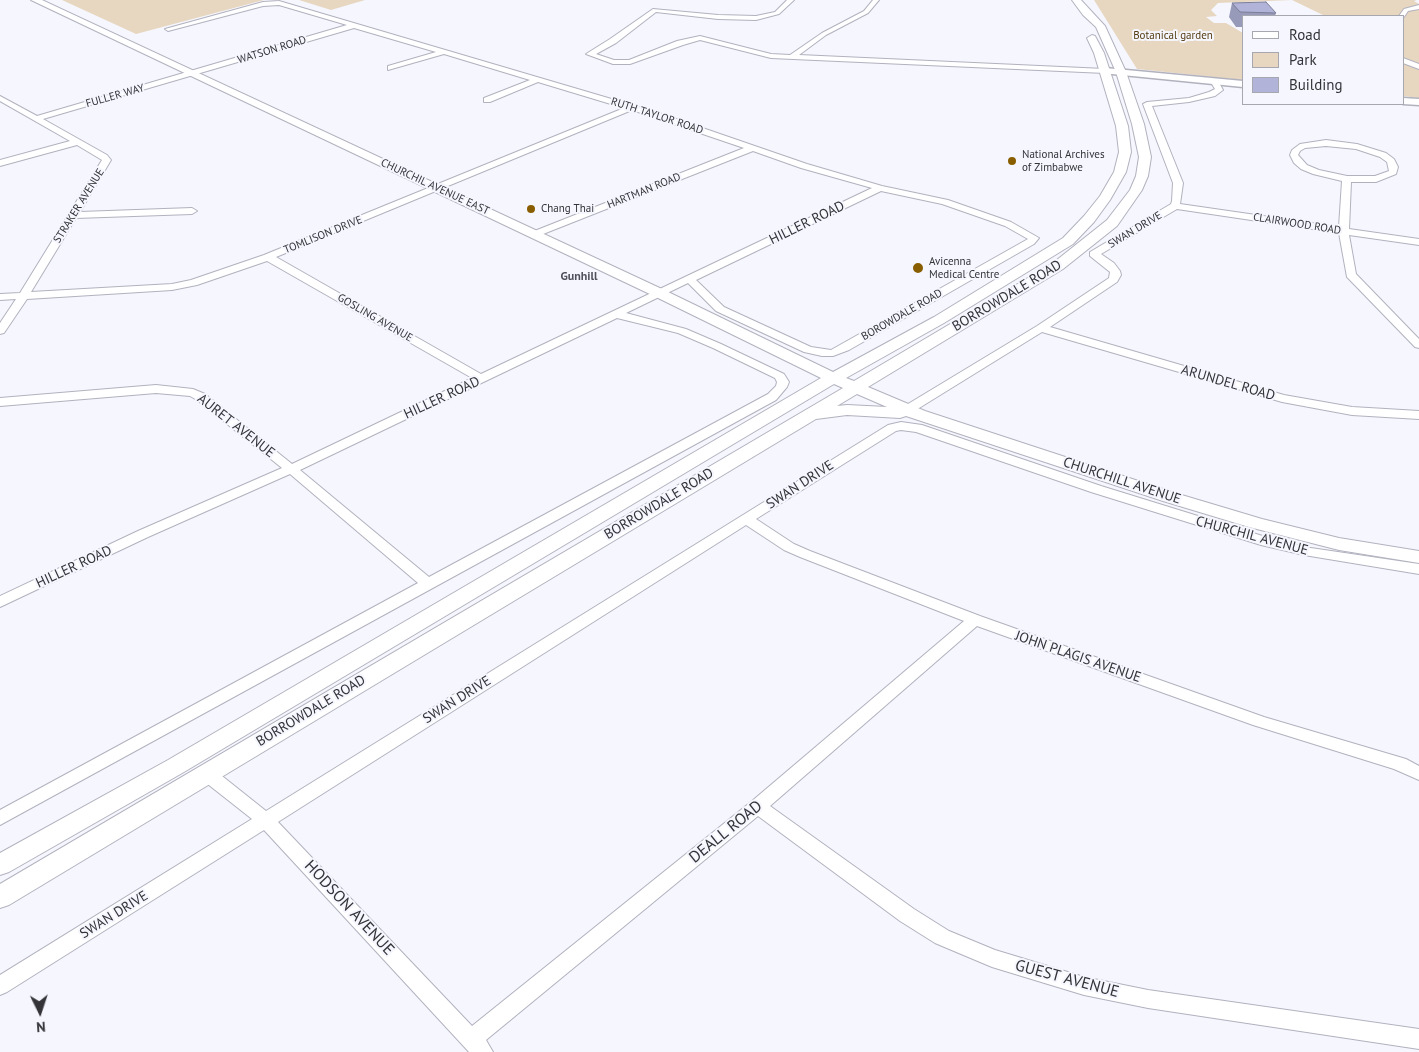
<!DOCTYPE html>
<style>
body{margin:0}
#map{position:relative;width:1419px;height:1052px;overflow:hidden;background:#f5f6fe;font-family:"PT Sans",sans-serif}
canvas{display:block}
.legend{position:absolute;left:1242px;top:15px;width:162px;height:90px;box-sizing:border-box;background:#f5f6fe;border:1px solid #a7a8af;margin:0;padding:6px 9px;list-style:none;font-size:15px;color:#333338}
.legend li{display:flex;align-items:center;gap:10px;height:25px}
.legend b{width:25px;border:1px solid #a7a8af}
.north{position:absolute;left:15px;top:987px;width:50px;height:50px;-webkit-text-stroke:4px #f5f6fe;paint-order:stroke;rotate:176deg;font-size:14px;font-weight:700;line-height:20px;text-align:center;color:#333338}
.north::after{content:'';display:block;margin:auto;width:18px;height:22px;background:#333338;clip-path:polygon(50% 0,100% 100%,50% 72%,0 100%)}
</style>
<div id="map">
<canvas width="1419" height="1052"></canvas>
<ul class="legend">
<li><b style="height:6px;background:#fff"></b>Road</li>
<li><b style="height:14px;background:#e7d7c0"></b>Park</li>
<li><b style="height:14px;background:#b1b3d8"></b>Building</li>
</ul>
<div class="north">N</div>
</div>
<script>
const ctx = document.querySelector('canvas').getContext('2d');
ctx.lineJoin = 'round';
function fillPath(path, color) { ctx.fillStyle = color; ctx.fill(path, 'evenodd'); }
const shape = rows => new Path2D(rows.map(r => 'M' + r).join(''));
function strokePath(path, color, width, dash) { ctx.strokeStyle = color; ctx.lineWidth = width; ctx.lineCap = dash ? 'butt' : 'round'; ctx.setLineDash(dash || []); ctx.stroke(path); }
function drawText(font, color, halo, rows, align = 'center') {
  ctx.font = font + ' "PT Sans",sans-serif'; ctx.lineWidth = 4; ctx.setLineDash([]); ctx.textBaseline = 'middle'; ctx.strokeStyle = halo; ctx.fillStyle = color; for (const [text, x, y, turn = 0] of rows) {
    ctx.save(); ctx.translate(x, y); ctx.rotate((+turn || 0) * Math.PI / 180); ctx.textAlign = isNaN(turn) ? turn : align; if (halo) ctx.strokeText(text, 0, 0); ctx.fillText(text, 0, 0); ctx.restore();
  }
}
fillPath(shape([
 [62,0,264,0,136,34],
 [299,0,365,0,331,10],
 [1094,0,1417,0,1414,1,1419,4,1419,98,1403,96,1403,16,1325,16,1292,0,1218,3,1211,10,1217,16,1206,17,1214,23,1226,23,1243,33,1243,80,1137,69]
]), '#e7d7c0');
const minor = shape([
 [787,0,794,0,779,14,756,20,718,19,656,12,616,43,596,54,614,60,629,60,677,41,700,36,771,54,790,55,822,33,864,11,873,0,879,0,868,13,826,35,799,55,1105,69,1109,71,1105,73,771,58,700,40,683,45,630,64,613,64,586,54,610,39,653,9,718,15,756,16,775,12,787,0],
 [279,1,659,113,807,164,882,186,948,200,1011,222,1039,238,1034,244,849,350,833,356,822,356,804,352,716,311,688,283,626,313,686,329,721,344,784,374,789,382,787,387,776,400,0,825,0,810,418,583,290,474,148,537,0,607,0,596,138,531,282,468,197,400,190,396,156,393,0,406,0,398,156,385,193,389,205,394,292,464,472,378,267,261,197,285,172,290,27,299,4,333,0,334,0,323,16,299,0,300,0,294,20,293,102,160,77,145,0,166,0,160,70,141,0,101,0,96,37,116,347,25,279,5,263,6,168,31,165,29,263,2,279,1],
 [354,28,436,52,388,66,388,70,444,54,530,80,484,98,484,102,490,102,538,82,624,108,264,255,191,280,172,284,31,292,76,218,192,214,197,211,192,208,80,212,111,160,107,155,43,119,354,28],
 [632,110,744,148,532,232,532,236,538,236,753,151,801,168,872,188,481,374,276,257,632,110],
 [881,191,942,204,1005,226,1028,239,831,350,811,347,724,307,696,280,881,191],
 [617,318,678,333,713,348,775,378,777,382,776,386,768,394,429,577,300,470,617,318],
 [1419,5,1419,9,1408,11,1404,17,1399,16,1404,9,1419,5],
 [1403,58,1419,64,1419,69,1403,63,1403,58],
 [1211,79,1217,79,1223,90,1215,96,1189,102,1152,106,1183,183,1180,204,1339,227,1342,181,1313,174,1301,169,1294,163,1290,155,1292,150,1300,144,1326,140,1357,144,1386,153,1394,159,1398,167,1396,174,1376,182,1351,182,1349,229,1419,239,1419,245,1349,235,1356,274,1419,339,1419,348,1415,347,1347,277,1339,233,1177,209,1101,254,1114,263,1120,271,1121,275,1117,282,1050,327,1284,395,1352,407,1419,411,1419,419,1352,415,1282,402,1042,332,911,413,903,413,901,410,903,407,1037,326,1109,278,1110,272,1090,256,1090,252,1171,204,1172,201,1173,183,1143,104,1147,102,1189,98,1209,92,1215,89,1210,81,1211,79],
 [1326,146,1356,149,1380,157,1387,162,1389,171,1375,176,1347,176,1319,170,1307,165,1298,155,1300,151,1305,148,1326,146],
 [901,422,922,425,1101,486,1269,538,1304,547,1419,564,1419,574,1304,555,1261,545,1091,492,916,432,901,430,896,431,756,519,794,544,810,551,980,616,1264,717,1406,759,1419,766,1419,780,1394,769,1253,725,977,626,770,806,914,909,949,931,995,950,1084,977,1148,990,1419,1029,1419,1049,1148,1008,1084,995,992,967,935,943,900,921,758,816,486,1040,493,1052,469,1052,264,830,7,992,0,995,0,975,252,819,200,778,197,773,200,768,206,766,212,768,266,811,888,425,901,422],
 [746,525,784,550,800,557,964,621,752,801,472,1026,278,822,746,525]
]);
const tertiary = shape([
 [1105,68,1243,81,1243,87,1102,73,1101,71,1105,68],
 [1403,98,1419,99,1419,105,1403,104,1403,98]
]);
const secondary = shape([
 [31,0,42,0,664,290,833,372,934,317,1063,238,1084,216,1100,196,1114,172,1119,152,1116,126,1094,53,1087,38,1092,35,1095,36,1104,53,1128,126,1131,152,1126,172,1110,200,1094,222,1073,244,944,323,846,378,854,381,1053,263,1107,220,1130,190,1136,176,1139,157,1132,124,1116,72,1096,27,1083,15,1072,0,1081,0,1105,26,1126,72,1144,124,1151,157,1148,176,1142,190,1117,226,1063,269,868,387,925,411,1175,493,1262,519,1339,538,1419,551,1419,563,1339,550,1249,527,1163,501,906,416,900,418,847,415,816,419,9,905,0,908,0,884,843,388,834,384,184,772,9,872,0,875,0,853,168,760,821,378,654,296,31,0],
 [857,394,887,407,847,405,837,406,857,394]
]);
strokePath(minor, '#b1b2be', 2);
strokePath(tertiary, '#b1b2be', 3);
strokePath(secondary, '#b1b2be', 2);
fillPath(minor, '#fff');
fillPath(tertiary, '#fff');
fillPath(secondary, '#fff');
fillPath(shape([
 [1232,3,1276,13,1275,16,1243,16,1243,27,1236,27,1229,17]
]), '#989aba');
const building = shape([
 [1266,2,1276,13,1240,12,1232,3,1266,2]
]);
fillPath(building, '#b1b3d8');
strokePath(building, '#7c7d97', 1);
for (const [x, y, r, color] of [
 [1012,161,5,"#895e00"],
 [531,209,5,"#895e00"],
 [918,268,6,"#895e00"]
]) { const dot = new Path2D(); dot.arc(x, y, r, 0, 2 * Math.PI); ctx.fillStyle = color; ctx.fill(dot); strokePath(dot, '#f5f6fe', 2); }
drawText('11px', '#563d13', '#f5f6fe', [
 ["Botanical garden",1173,36]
]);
drawText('11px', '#333338', '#f5f6fe', [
 ["WATSON ROAD",272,50,-17],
 ["FULLER WAY",115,96,-16],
 ["RUTH TAYLOR ROAD",657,116,18],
 ["CHURCHIL AVENUE EAST",435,187,25],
 ["HARTMAN ROAD",644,191,-22],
 ["STRAKER AVENUE",79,206,-58],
 ["CLAIRWOOD ROAD",1297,224,9],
 ["SWAN DRIVE",1135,230,-31],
 ["TOMLISON DRIVE",323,235,-22],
 ["BOROWDALE ROAD",902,315,-30],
 ["GOSLING AVENUE",375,318,30]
]);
drawText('11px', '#333338', '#f5f6fe', [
 ["National Archives",1022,155],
 ["of Zimbabwe",1022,168],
 ["Chang Thai",541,209],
 ["Avicenna",929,262],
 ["Medical Centre",929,275]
], 'left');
drawText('bold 12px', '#50515b', '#f5f6fe', [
 ["Gunhill",579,277]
]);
drawText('14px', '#333338', '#f5f6fe', [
 ["HILLER ROAD",807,223,-26],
 ["BORROWDALE ROAD",1007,296,-31],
 ["ARUNDEL ROAD",1228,383,16],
 ["HILLER ROAD",442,398,-25],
 ["AURET AVENUE",236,426,38],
 ["CHURCHILL AVENUE",1122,481,18],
 ["SWAN DRIVE",800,485,-33],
 ["BORROWDALE ROAD",659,504,-31],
 ["CHURCHIL AVENUE",1252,536,15],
 ["HILLER ROAD",74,567,-25],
 ["JOHN PLAGIS AVENUE",1078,657,19],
 ["SWAN DRIVE",457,700,-32],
 ["BORROWDALE ROAD",311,711,-31],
 ["SWAN DRIVE",114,915,-32]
]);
drawText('16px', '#333338', '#f5f6fe', [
 ["DEALL ROAD",726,832,-39],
 ["HODSON AVENUE",349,908,47],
 ["GUEST AVENUE",1067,979,15]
]);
</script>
